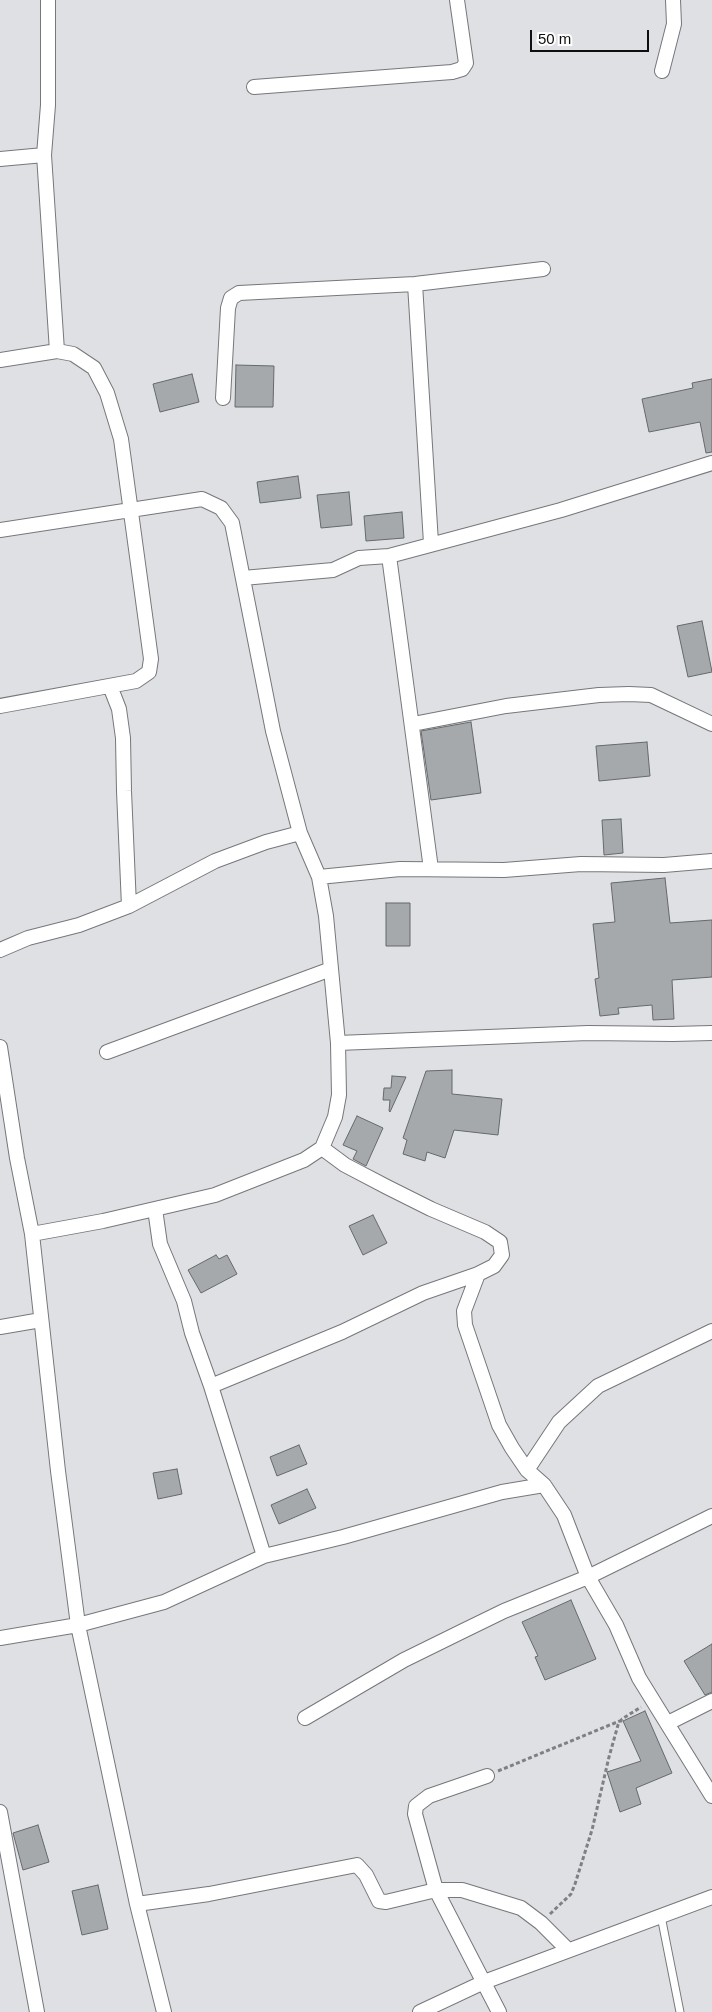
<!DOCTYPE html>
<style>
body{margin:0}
#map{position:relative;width:712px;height:2012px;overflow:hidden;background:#dee0e4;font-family:Arial,sans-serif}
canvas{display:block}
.scale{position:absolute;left:530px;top:30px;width:119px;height:22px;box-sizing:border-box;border:2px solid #0f0f10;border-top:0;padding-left:6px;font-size:15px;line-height:18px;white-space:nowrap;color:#0f0f10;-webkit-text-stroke:4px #fff;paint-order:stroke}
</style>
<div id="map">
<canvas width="712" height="2012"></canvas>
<div class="scale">50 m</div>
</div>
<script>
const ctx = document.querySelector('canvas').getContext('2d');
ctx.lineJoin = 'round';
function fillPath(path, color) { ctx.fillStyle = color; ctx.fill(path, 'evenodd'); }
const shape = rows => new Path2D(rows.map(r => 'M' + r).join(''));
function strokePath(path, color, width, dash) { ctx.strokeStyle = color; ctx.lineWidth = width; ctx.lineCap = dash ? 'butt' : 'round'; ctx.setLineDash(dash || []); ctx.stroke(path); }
const building = shape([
 [236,365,274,366,273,407,235,407,236,365],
 [192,374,199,402,160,412,153,384,192,374],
 [712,379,712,452,706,453,700,422,649,432,642,399,693,388,692,383,712,379],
 [298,476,301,498,260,503,257,482,298,476],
 [349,492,352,525,321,528,317,495,349,492],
 [402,512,404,538,366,541,364,516,402,512],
 [702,621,712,672,688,677,677,626,702,621],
 [471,722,481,793,431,800,421,731,471,722],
 [647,742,650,776,599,781,596,746,647,742],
 [621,819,623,853,604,855,602,820,621,819],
 [665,878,670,923,712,920,712,977,672,980,674,1019,653,1020,652,1005,618,1008,619,1014,600,1016,595,979,599,978,593,924,615,922,611,883,665,878],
 [386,903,410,903,410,946,386,946,386,903],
 [452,1070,452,1094,502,1099,498,1135,454,1130,445,1158,427,1152,425,1161,403,1154,407,1140,403,1138,426,1071,452,1070],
 [392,1076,406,1077,390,1112,389,1111,390,1100,383,1100,384,1088,391,1088,392,1076],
 [357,1116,383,1128,366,1166,353,1159,357,1151,343,1145,357,1116],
 [373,1215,387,1243,363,1255,349,1226,373,1215],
 [216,1255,219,1259,227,1255,237,1274,201,1293,188,1270,216,1255],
 [299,1445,307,1464,277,1476,270,1457,299,1445],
 [177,1469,182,1494,158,1499,153,1473,177,1469],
 [307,1489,316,1508,279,1524,271,1505,307,1489],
 [571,1600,596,1659,545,1680,535,1657,538,1656,522,1622,571,1600],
 [712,1644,712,1692,705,1695,684,1661,712,1644],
 [645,1711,672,1773,636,1788,641,1804,620,1812,607,1772,641,1761,623,1721,645,1711],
 [38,1825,49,1862,23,1870,13,1833,38,1825],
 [98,1885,108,1929,82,1935,72,1891,98,1885]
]);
fillPath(building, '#a6a9ac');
strokePath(building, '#65696b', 1);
const lane = shape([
 [661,1916,680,2012]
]);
const street = shape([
 [48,0,48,105,44,155,57,351],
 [662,71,674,24,673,0],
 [254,87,452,72,462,69,466,63,457,0],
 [0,159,44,155],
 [415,284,431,543],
 [0,360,57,351,73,354,94,368,107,393,121,439,151,659,149,672,136,681,0,706],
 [223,398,228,308,231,298,239,293,415,284,543,269],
 [0,530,202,499,221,508,232,523,273,731,300,833,319,877,326,916,338,1043,339,1095,335,1117,322,1148,304,1160,215,1195,103,1221,32,1234],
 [389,556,431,869],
 [243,578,333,570,359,558,389,556,561,510,712,463],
 [110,686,119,709,123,738,124,791,129,906],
 [413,724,506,706,599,695,629,694,651,695,712,724],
 [319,877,400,869,504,870,581,864,664,865,712,861],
 [0,950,28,938,79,925,129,906,215,861,266,842,300,833],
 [338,1043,588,1033,673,1034,712,1033],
 [0,1047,17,1158,32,1234,58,1471,78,1625,137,1904,164,2012],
 [107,1052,331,969],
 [155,1209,160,1244,184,1301,192,1333,211,1386,264,1556],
 [478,1274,464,1311,465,1325,499,1425,512,1448,527,1470,544,1485,564,1515,588,1577,616,1625,639,1678,712,1796],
 [0,1327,41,1320],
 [211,1386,342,1332,423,1293,478,1274,494,1266,502,1255,500,1242,485,1232,431,1209,387,1187,345,1165,322,1148],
 [527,1470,559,1422,598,1386,712,1331],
 [0,1638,78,1625,164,1602,264,1556,343,1537,502,1492,544,1485],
 [305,1718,404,1660,465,1630,504,1611,588,1577,712,1516],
 [668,1723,712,1701],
 [487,1776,429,1796,416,1806,415,1814,436,1890,499,2012],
 [0,1812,37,2012],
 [137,1904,209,1894,357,1865,366,1875,379,1901,386,1902,436,1890,462,1890,521,1908,541,1923,567,1949],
 [420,2012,484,1982,712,1897]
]);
strokePath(lane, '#76777a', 9);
strokePath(street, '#76777a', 16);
strokePath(shape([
 [498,1771,622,1720],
 [550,1914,571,1894,575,1884,592,1830,609,1757,618,1725,622,1719,641,1707]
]), '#7f8083', 3, [4, 2.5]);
strokePath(lane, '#fff', 7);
strokePath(street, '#fff', 14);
</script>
